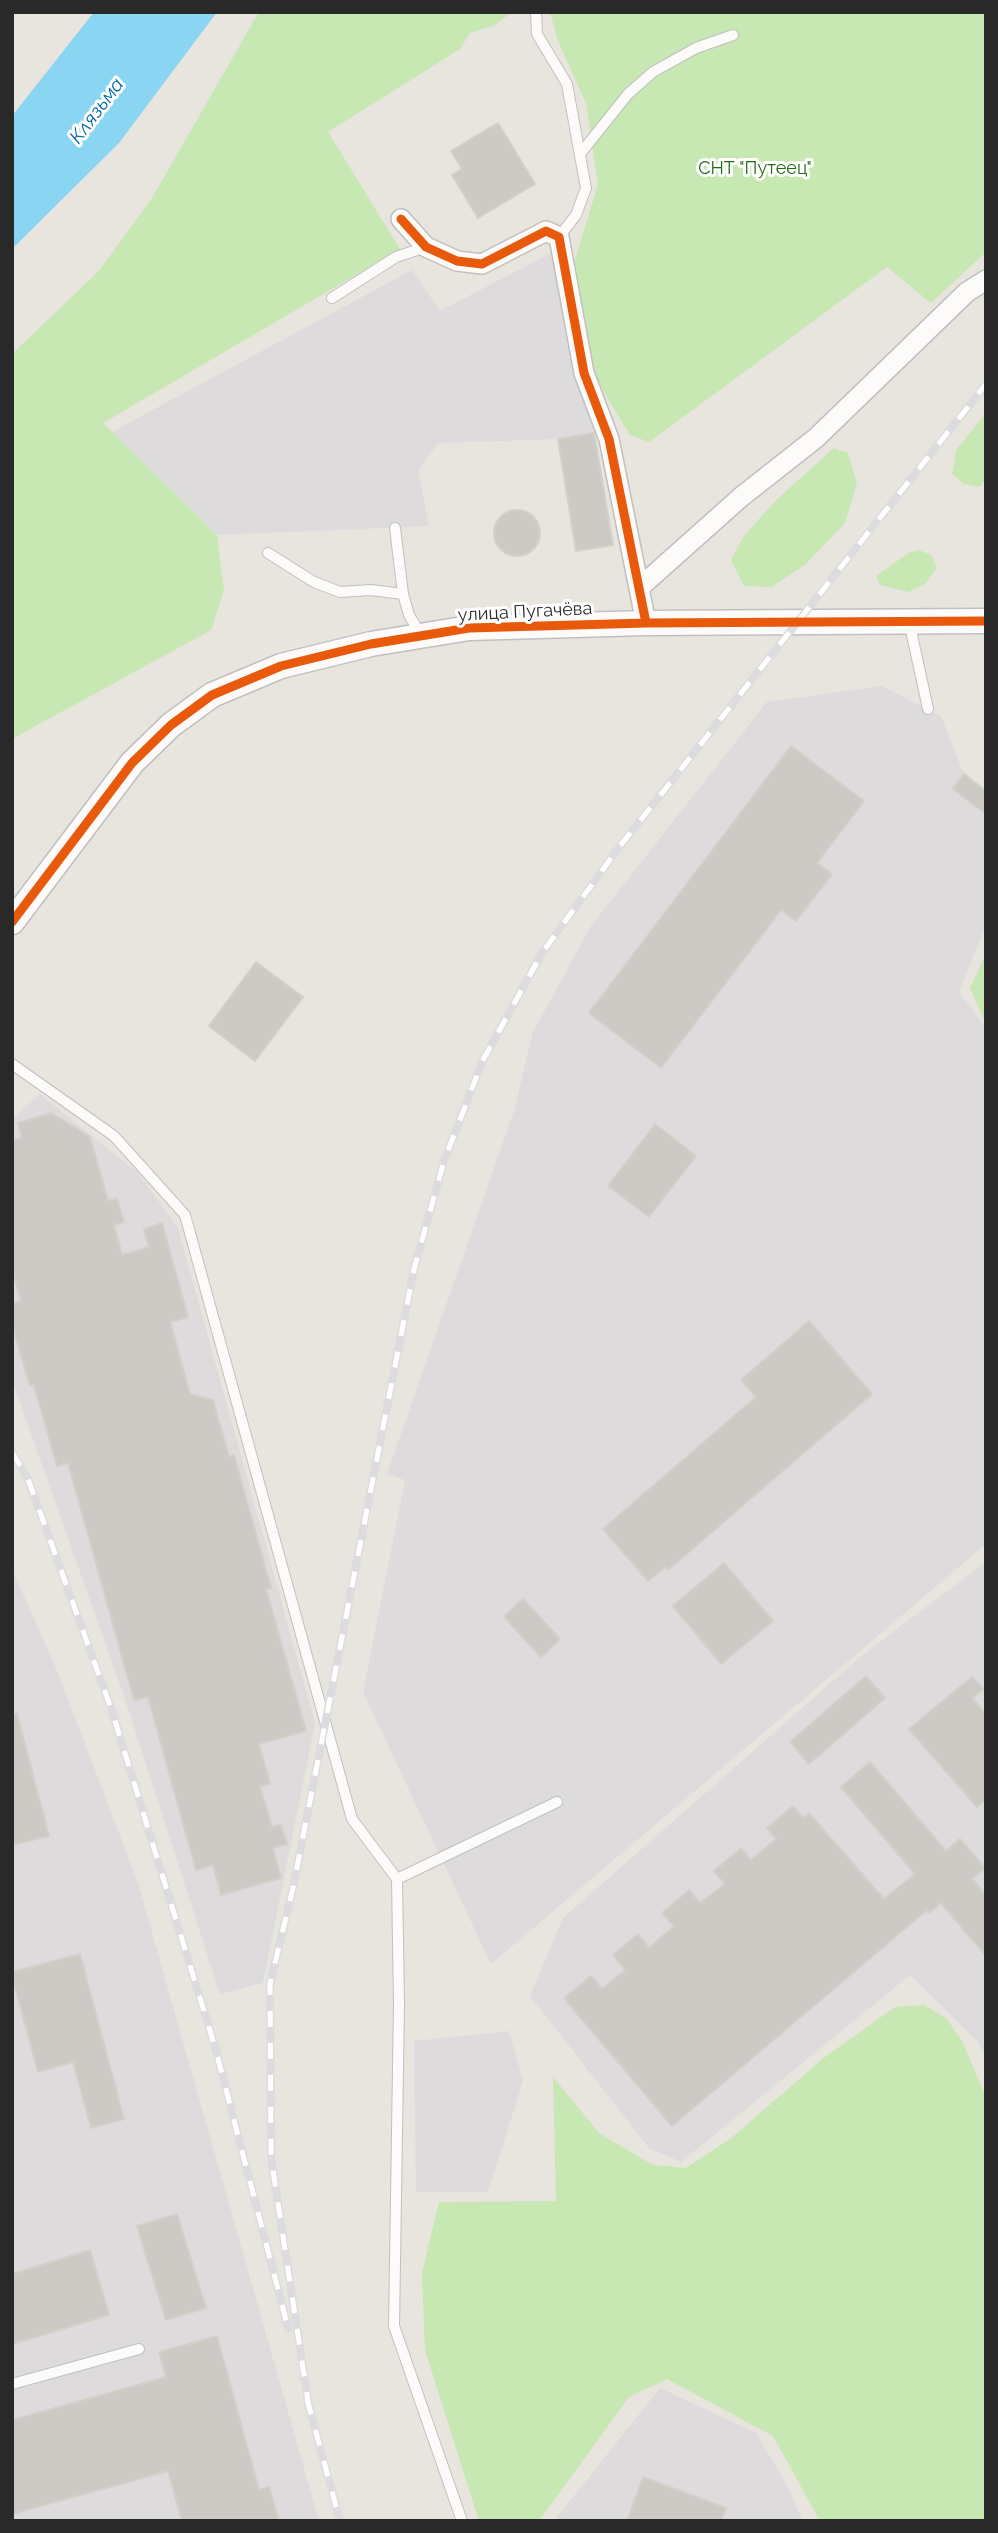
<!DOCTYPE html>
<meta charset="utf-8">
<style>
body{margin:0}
#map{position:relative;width:998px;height:2533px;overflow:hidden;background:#e8e4de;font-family:Raleway,sans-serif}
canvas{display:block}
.frame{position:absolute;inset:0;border:14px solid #292929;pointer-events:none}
</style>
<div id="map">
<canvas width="998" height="2533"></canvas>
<div class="frame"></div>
</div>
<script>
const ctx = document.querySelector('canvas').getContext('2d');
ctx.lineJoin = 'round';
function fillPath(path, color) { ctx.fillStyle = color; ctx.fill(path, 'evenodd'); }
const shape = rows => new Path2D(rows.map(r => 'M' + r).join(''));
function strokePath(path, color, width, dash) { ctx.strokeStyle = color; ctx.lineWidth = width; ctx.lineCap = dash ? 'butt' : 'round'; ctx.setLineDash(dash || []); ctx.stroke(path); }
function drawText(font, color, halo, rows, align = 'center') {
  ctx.font = font + ' Raleway,sans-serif'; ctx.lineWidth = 6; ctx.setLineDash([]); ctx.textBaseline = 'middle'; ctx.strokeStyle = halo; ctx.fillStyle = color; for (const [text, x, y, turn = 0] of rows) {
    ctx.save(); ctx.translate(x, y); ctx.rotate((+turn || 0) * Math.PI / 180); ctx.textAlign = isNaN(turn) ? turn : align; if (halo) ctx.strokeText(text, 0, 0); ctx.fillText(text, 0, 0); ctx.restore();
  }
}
fillPath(shape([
 [553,252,595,433,558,439,438,443,418,471,429,526,217,535,112,432,412,270,440,311],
 [882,686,941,716,963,772,986,790,986,925,959,992,986,1028,986,1544,491,1964,363,1692,405,1480,387,1474,514,1111,533,1032,591,926,767,702],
 [40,1094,138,1173,178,1228,315,1723,263,1983,220,1994,124,1696,12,1380,12,1119],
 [986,1562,986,2058,978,2042,910,1975,681,2162,649,2148,530,1996,563,1918,865,1653],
 [12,1569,58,1673,138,1883,319,2521,12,2521],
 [509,2031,523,2081,488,2192,416,2192,414,2041],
 [660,2388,756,2433,785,2482,803,2521,554,2521]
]), '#dedbdd');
fillPath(shape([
 [259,12,512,12,495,25,470,33,460,49,328,132,400,249,103,423,217,535,224,590,211,630,12,739,12,350,14,352,99,271,152,198],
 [550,12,986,12,986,252,931,303,887,267,649,442,630,435,595,377,573,267,598,184,586,103,558,41],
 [986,413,986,479,980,487,964,484,952,474,956,450],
 [834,448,848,453,857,483,845,523,805,565,771,587,744,586,731,560,744,536,774,502],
 [919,550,931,555,937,568,925,584,909,592,880,585,876,576,910,552],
 [986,954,986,1024,970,988],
 [924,2005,946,2018,962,2041,986,2097,986,2521,820,2521,773,2436,667,2379,629,2397,539,2521,479,2521,425,2350,422,2273,439,2202,556,2201,553,2077,600,2134,653,2165,686,2168,730,2139,825,2057,895,2007]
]), '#c7e7b3');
fillPath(shape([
 [94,12,217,12,119,143,12,249,12,116]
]), '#8ad5f2');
const building = shape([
 [498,123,535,184,478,218,452,175,462,169,451,151,498,123],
 [594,433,613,545,576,551,558,439,594,433],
 '494 533a23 23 0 1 1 46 0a23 23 0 1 1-46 0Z',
 [791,746,864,801,817,863,832,874,796,921,781,910,661,1068,589,1013,791,746],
 [964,774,986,791,986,814,953,789,964,774],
 [256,962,303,997,255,1061,209,1026,256,962],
 [51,1113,90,1137,108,1201,117,1198,124,1222,114,1225,122,1255,149,1247,144,1229,162,1223,188,1317,170,1322,190,1394,213,1400,229,1457,234,1455,271,1588,266,1589,306,1731,259,1744,270,1784,260,1786,272,1827,281,1825,287,1844,273,1848,281,1878,221,1895,213,1865,196,1870,148,1697,134,1700,68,1463,57,1466,34,1385,30,1386,12,1324,12,1304,21,1301,12,1269,12,1140,22,1138,18,1123,51,1113],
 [655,1124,696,1156,649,1217,608,1186,655,1124],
 [809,1321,872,1394,668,1570,665,1567,648,1581,603,1529,756,1397,741,1380,809,1321],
 [724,1563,773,1621,721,1664,673,1606,724,1563],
 [523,1599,560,1639,541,1657,504,1617,523,1599],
 [866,1676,885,1698,809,1764,790,1742,866,1676],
 [972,1677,983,1689,972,1698,986,1714,986,1800,977,1807,909,1729,972,1677],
 [17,1714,49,1836,12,1845,12,1715,17,1714],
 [870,1762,946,1851,960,1839,985,1868,972,1879,986,1895,986,1956,941,1903,929,1913,927,1910,672,2126,564,1998,591,1976,602,1989,625,1970,613,1955,638,1934,649,1948,674,1926,662,1913,689,1890,700,1903,725,1884,714,1871,741,1848,751,1860,776,1839,767,1828,793,1806,803,1818,809,1813,884,1899,915,1874,841,1787,870,1762],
 [80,1954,124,2119,91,2128,73,2062,38,2072,12,1976,12,1972,80,1954],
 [177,2214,206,2308,166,2320,137,2226,177,2214],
 [90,2250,109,2315,12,2344,12,2274,90,2250],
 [217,2336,259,2490,269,2487,279,2521,182,2521,168,2471,12,2514,12,2420,166,2377,159,2352,217,2336],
 [643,2477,726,2508,721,2521,627,2521,643,2477]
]);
fillPath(building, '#cdcac5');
strokePath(building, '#d3d0ca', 2);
const service = shape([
 [536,12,537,34,567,84,586,188,576,215,559,237],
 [580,154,628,94,653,72,696,48,733,35],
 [332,298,396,257,426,247],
 [395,528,403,594],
 [268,553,314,582,340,592,371,590,403,594,409,615,421,635],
 [909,621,928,709],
 [12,1064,114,1136,185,1215,352,1819,397,1879,557,1802],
 [397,1879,399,2004,394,2326,462,2521],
 [12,2384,139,2349]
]);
const minor = shape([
 [401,219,426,247,457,261,482,264,546,231,559,237,584,373,609,439,646,623],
 [639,588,741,497,816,438,967,292,986,280]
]);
const tertiary = shape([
 [12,922,132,763,171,725,212,695,281,666,371,644,469,628,646,623,986,621]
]);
strokePath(service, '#c1c0c0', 12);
strokePath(minor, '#c1c0c0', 22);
strokePath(tertiary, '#c1c0c0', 27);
strokePath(service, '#fcfbfa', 10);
strokePath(minor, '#fcfbfa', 19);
strokePath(tertiary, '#fcfbfa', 24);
const rail = shape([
 [12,1452,28,1479,112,1711,215,2047,288,2328],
 [307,2399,340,2521],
 [309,2408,271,2157,270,1984,293,1888,414,1269,444,1161,483,1060,542,953,620,846,986,384]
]);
strokePath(rail, '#dcdcde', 8);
strokePath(rail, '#fff', 5, [16]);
strokePath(shape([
 [401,219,426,247,457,261,482,264,546,231,559,237,584,373,609,439,646,623],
 [12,922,132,763,171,725,212,695,281,666,371,644,469,628,646,623,986,621]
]), '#e8590c', 9);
drawText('18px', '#236c13', '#fff', [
 ["СНТ \"Путеец\"",755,169]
]);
drawText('18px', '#292929', '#fff', [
 ["улица Пугачёва",525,612,-3]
]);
drawText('italic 19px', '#0169a5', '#fff', [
 ["Клязьма",97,111,-53]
]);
</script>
